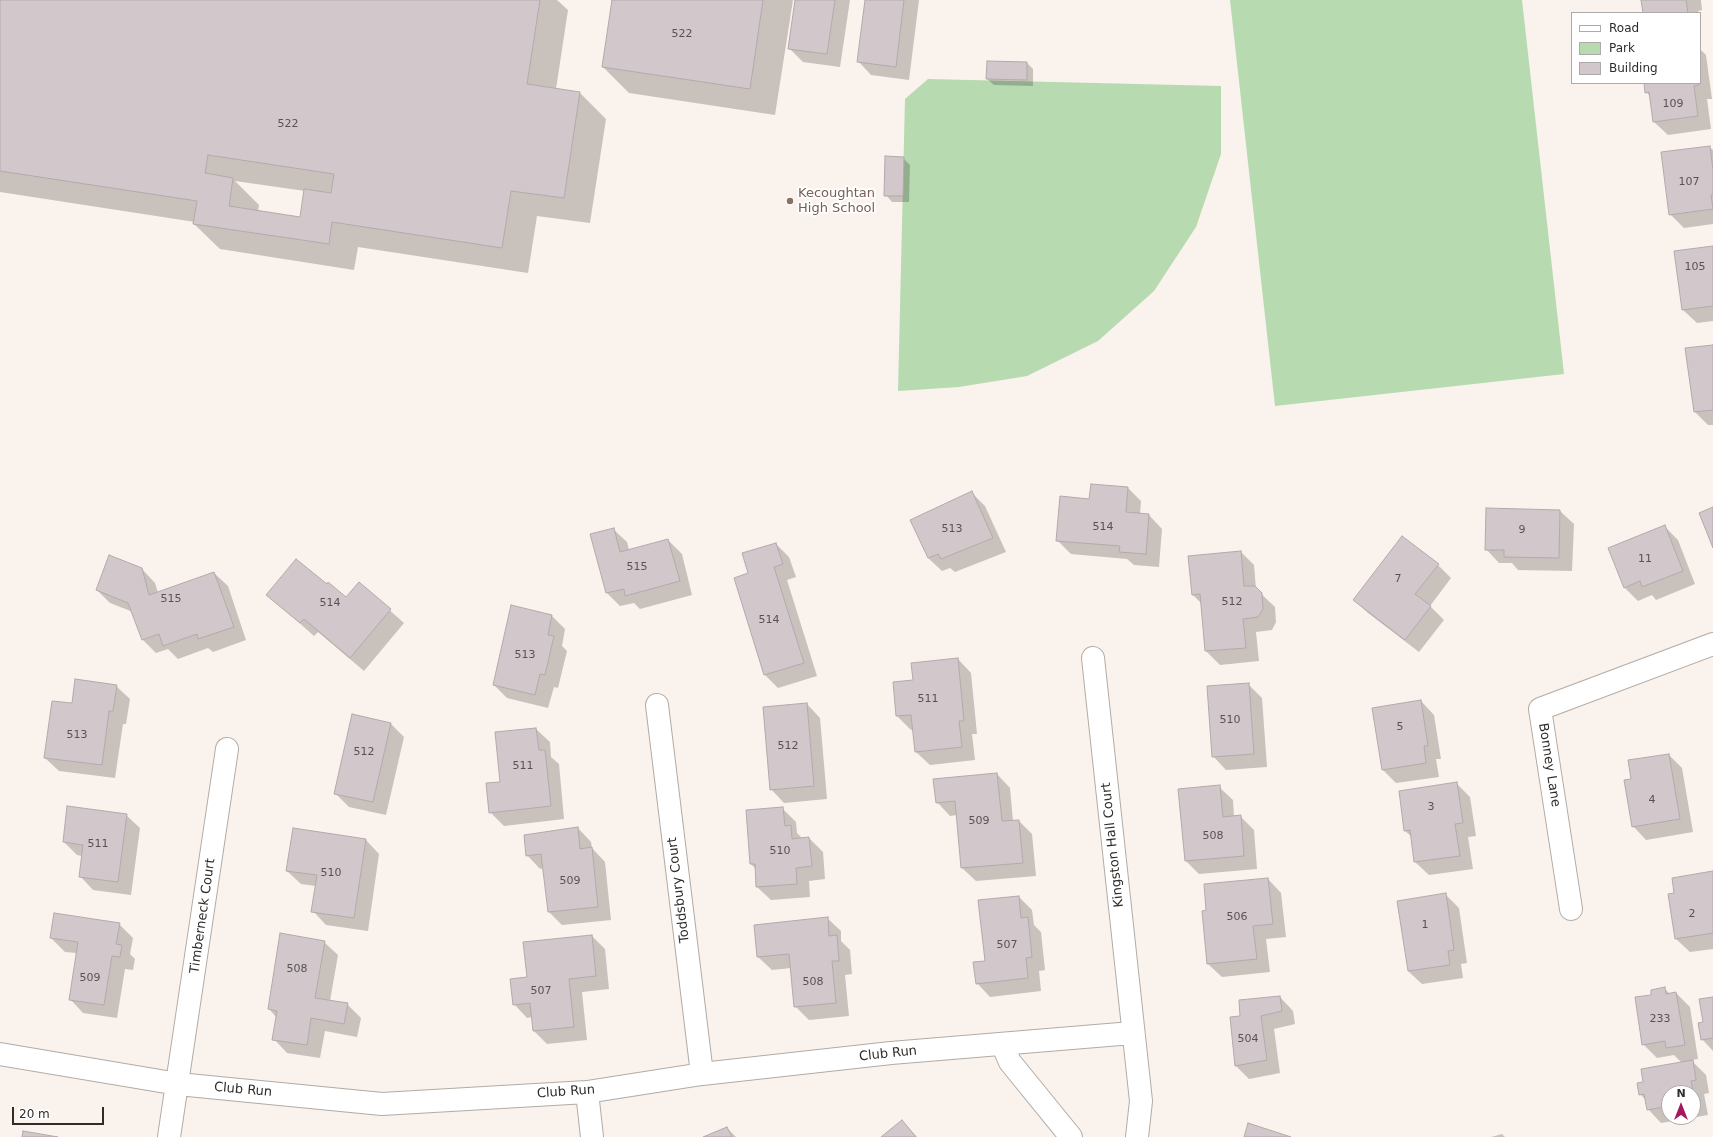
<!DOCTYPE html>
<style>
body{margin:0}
#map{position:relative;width:1713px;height:1137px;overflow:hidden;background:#faf2ec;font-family:"DejaVu Sans",sans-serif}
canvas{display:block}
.legend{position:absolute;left:1571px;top:12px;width:130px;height:72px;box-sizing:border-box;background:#fff;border:1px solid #acabaa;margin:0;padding:5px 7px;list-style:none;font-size:12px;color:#2f2c2a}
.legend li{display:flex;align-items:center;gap:8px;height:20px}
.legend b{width:20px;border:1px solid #acabaa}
.north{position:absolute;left:1661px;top:1085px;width:40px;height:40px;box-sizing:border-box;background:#fff;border:1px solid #acabaa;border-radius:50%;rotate:0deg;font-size:11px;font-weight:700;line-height:16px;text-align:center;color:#2f2c2a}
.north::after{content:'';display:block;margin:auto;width:14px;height:18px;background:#a31861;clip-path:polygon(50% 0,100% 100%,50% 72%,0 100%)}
.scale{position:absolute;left:12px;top:1107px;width:92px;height:18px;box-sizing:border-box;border:2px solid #2f2c2a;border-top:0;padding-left:5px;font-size:12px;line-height:14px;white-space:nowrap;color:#2f2c2a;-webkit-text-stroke:3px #fff;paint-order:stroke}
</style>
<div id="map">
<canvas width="1713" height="1137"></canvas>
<ul class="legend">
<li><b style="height:5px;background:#fff"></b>Road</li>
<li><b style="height:11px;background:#b7dab0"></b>Park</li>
<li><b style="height:11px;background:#d2c8cb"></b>Building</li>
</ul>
<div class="north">N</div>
<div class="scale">20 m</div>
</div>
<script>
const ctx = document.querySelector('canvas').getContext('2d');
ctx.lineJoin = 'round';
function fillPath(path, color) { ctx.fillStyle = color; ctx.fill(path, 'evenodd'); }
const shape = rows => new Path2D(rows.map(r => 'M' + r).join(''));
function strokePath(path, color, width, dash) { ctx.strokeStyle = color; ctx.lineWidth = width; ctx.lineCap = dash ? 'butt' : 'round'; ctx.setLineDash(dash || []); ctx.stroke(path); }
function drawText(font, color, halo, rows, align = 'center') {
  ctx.font = font + ' "DejaVu Sans",sans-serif'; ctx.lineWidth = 3.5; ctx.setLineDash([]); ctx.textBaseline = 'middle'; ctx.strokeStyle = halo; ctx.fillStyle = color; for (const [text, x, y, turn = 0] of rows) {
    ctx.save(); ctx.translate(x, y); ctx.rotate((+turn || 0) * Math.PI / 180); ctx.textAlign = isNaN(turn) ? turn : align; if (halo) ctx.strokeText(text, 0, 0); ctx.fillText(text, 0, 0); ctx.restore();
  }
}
fillPath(shape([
 [1230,0,1522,0,1564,374,1275,406],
 [928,79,1221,86,1221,154,1196,227,1154,291,1098,341,1027,376,959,387,898,391,905,99]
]), '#b7dab0');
fillPath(shape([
 [0,0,557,0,568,10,556,89,580,93,606,119,590,223,537,216,528,273,358,247,354,270,220,249,194,224,195,222,0,192],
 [235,181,305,191,301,218,258,211,259,205],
 [613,0,793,0,775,115,629,93,603,67],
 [796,0,850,0,840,67,803,62,789,48],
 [866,0,919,0,909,80,871,75,858,61],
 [1642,0,1701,0,1702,10,1698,11,1699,13,1644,13],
 [1700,49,1706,55,1712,99,1707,99,1711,129,1668,135,1654,122,1650,96,1646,92,1645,83,1700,83],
 [1027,63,1033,69,1033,86,994,85,987,79],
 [1709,147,1713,150,1713,224,1684,228,1670,214],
 [903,158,910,165,909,202,892,202,886,195],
 [1713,247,1713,321,1697,323,1683,310,1675,252],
 [1713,346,1713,425,1708,425,1695,412],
 [1128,488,1141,501,1140,515,1149,515,1162,529,1159,567,1134,565,1127,559,1071,554,1057,540],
 [972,493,985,506,1006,552,955,572,950,568,942,571,928,558],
 [1487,509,1560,511,1574,524,1572,571,1518,570,1512,563,1499,563,1486,549],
 [1664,526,1678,540,1695,584,1656,600,1652,595,1638,601,1625,588],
 [613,529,627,542,629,550,668,540,682,554,692,595,640,609,634,603,620,606,607,593],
 [776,544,789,557,796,577,787,580,817,676,778,688,764,674,750,574],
 [1241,552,1254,565,1256,589,1275,607,1276,622,1272,630,1256,632,1259,661,1220,665,1206,651,1202,604,1192,594],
 [1438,565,1451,578,1430,606,1444,620,1419,652,1368,613,1354,600],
 [142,569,155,583,158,593,214,573,228,586,246,640,213,652,208,648,178,659,168,649,156,653,143,640,133,612,110,603,97,590],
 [359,583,404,623,364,671,318,632,314,636,268,595,327,585,346,598],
 [512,606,552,616,565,629,562,646,567,651,558,688,554,687,548,708,507,698,494,685],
 [958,659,971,673,977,734,972,734,975,760,930,765,916,752,914,729,911,730,897,716,894,683,914,681],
 [1248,684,1262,698,1267,767,1226,770,1213,756],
 [116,686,130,699,126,724,123,724,115,778,59,771,45,758,73,704],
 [1421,701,1434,715,1441,759,1436,759,1439,777,1396,783,1383,770],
 [807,704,820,718,827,799,784,803,771,789],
 [390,723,404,737,386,815,349,807,336,794],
 [536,729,550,742,551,757,559,764,564,819,504,826,490,812,501,783,496,733],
 [1669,755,1682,768,1693,832,1646,840,1633,826],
 [997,774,1010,788,1013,821,1019,821,1032,834,1036,876,976,881,962,868,957,815,950,816,937,802],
 [1456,783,1470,797,1476,836,1468,837,1473,869,1429,875,1415,862,1412,837,1405,831],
 [1219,787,1233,800,1234,817,1240,816,1254,830,1257,869,1199,874,1186,861],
 [783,809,796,822,797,833,803,839,809,838,823,852,825,879,809,881,810,897,771,900,757,887,756,869,751,864],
 [126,815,140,828,131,895,93,890,80,876,82,856,77,855,64,842],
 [578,828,591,842,592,848,605,862,611,920,562,925,549,912,544,868,540,869,527,855],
 [293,829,366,840,379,854,368,931,326,925,313,911,316,886,301,884,287,871],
 [1713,872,1713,949,1690,952,1676,939,1669,895,1676,894],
 [1268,879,1281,893,1286,937,1266,939,1270,972,1222,977,1208,964],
 [1445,894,1459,908,1467,963,1461,964,1463,978,1422,984,1408,971],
 [1019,897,1032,910,1034,925,1041,932,1045,970,1039,971,1041,991,990,997,977,983,986,962],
 [827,918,841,931,841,941,850,950,852,974,845,975,849,1016,809,1020,795,1006,791,968,772,970,758,957],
 [119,924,133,938,130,954,135,959,133,970,125,969,117,1018,83,1013,70,999,77,953,65,952,51,938],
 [281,934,324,942,338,955,330,1001,347,1004,361,1018,357,1037,325,1031,320,1058,287,1053,274,1039,277,1018,269,1009],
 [592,936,605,949,609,989,582,992,587,1040,547,1044,534,1031,532,1017,527,1018,514,1004,528,978],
 [1665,989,1670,994,1676,993,1690,1007,1698,1059,1691,1060,1706,1075,1709,1093,1704,1094,1708,1115,1661,1123,1648,1109,1647,1101,1640,1094,1644,1083,1682,1063,1674,1055,1657,1058,1643,1044,1652,996],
 [1669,1093,1693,1093,1693,1117,1669,1117],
 [1280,997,1293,1011,1295,1024,1274,1029,1280,1073,1249,1079,1236,1066,1241,1017],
 [1713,998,1713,1051,1702,1039,1704,1023],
 [902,1121,917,1137,882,1137],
 [727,1128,736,1137,705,1137],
 [1502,1134,1505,1137,1491,1137]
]), '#0003');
const building = shape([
 [0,0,540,0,527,84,580,92,564,198,511,191,502,248,332,222,329,244,193,224,197,201,0,171,0,0],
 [208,155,334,174,331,193,304,189,300,217,229,206,233,178,205,173,208,155],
 [612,0,763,0,750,89,602,67,612,0],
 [795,0,835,0,827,54,788,49,795,0],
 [865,0,904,0,896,67,857,62,865,0],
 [1641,0,1686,0,1688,13,1643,13,1641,0],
 [987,61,1027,62,1027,80,986,79,987,61],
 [1644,83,1699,83,1699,85,1694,86,1698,116,1653,122,1649,92,1645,93,1644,83],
 [1710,146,1713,170,1713,194,1711,195,1713,209,1669,215,1661,152,1710,146],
 [885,156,904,157,903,196,884,196,885,156],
 [1713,246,1713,306,1682,310,1674,251,1713,246],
 [1713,345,1713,410,1694,412,1685,348,1713,345],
 [1091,484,1128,487,1126,512,1149,514,1146,554,1119,552,1120,546,1056,541,1060,496,1089,499,1091,484],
 [972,491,993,538,941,559,938,554,928,558,910,520,972,491],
 [1713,507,1713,548,1699,513,1713,507],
 [1486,508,1560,510,1559,558,1504,557,1504,550,1485,550,1486,508],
 [1665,525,1683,571,1642,587,1640,581,1624,588,1608,548,1665,525],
 [614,528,620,552,668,539,680,581,625,596,624,589,606,593,590,534,614,528],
 [1402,536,1439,564,1415,594,1431,606,1405,640,1353,600,1402,536],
 [776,543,783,564,774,567,804,663,764,675,734,578,748,573,742,553,776,543],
 [1241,551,1244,586,1255,586,1262,593,1263,609,1258,617,1243,619,1246,648,1205,651,1200,594,1192,595,1188,556,1241,551],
 [109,555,142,568,149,595,214,572,234,627,198,639,197,634,163,646,159,634,142,640,128,603,96,590,109,555],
 [296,559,327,584,328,582,346,597,359,582,391,609,350,658,304,619,300,623,266,595,296,559],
 [511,605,552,615,548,635,554,636,545,675,540,674,535,695,493,685,511,605],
 [958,658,964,721,959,721,962,747,915,752,911,715,896,716,893,682,913,680,911,663,958,658],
 [75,679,117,685,113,711,109,711,102,765,44,758,52,701,72,703,75,679],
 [1249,683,1254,754,1212,757,1207,686,1249,683],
 [1421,700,1428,746,1424,746,1426,763,1382,770,1372,708,1421,700],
 [807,703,814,786,770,790,763,707,807,703],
 [352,714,391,723,373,802,334,794,352,714],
 [536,728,539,750,545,750,551,806,489,813,486,783,500,782,495,732,536,728],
 [1669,754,1680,819,1632,827,1624,780,1631,779,1628,760,1669,754],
 [997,773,1002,821,1019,820,1023,863,961,868,955,801,936,803,933,779,997,773],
 [1457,782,1463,823,1455,824,1460,856,1414,862,1410,830,1404,831,1399,791,1457,782],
 [1220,785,1223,817,1241,815,1244,856,1185,861,1178,789,1220,785],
 [67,806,127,814,118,882,79,877,83,845,63,842,67,806],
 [783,807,785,826,791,825,792,839,809,837,812,866,796,868,797,884,756,887,755,864,750,864,746,810,783,807],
 [578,827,580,849,592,847,598,907,548,912,541,854,526,856,524,835,578,827],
 [293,828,366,839,354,918,311,912,317,875,286,871,293,828],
 [1713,871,1713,933,1675,939,1668,894,1674,893,1672,878,1713,871],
 [1268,878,1273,924,1253,926,1257,959,1207,964,1202,911,1206,910,1204,884,1268,878],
 [1446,893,1454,950,1448,951,1450,965,1408,971,1397,901,1446,893],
 [1019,896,1021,918,1028,917,1032,957,1026,958,1028,978,976,984,973,962,985,961,978,900,1019,896],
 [54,913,120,923,116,944,122,945,120,957,112,956,104,1005,69,1000,78,942,50,938,54,913],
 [828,917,829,936,837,935,839,961,832,961,836,1003,794,1007,789,954,757,957,754,925,828,917],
 [280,933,325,941,315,998,348,1003,344,1024,311,1018,307,1045,272,1040,277,1011,268,1009,280,933],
 [592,935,596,976,569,979,574,1027,533,1031,530,1003,513,1005,510,979,527,977,523,942,592,935],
 [1665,987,1666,994,1676,992,1685,1045,1666,1048,1665,1041,1642,1045,1635,997,1651,995,1651,990,1665,987],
 [1280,996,1282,1011,1261,1016,1267,1060,1235,1066,1230,1017,1240,1016,1239,1000,1280,996],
 [1713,997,1713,1038,1701,1040,1698,1023,1703,1022,1699,999,1713,997],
 [1693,1060,1696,1080,1691,1081,1695,1102,1693,1102,1693,1093,1669,1093,1669,1106,1647,1110,1644,1094,1639,1095,1637,1083,1643,1082,1641,1069,1693,1060],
 [902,1120,916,1137,881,1137,902,1120],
 [1248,1123,1291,1137,1244,1137,1248,1123],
 [727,1127,732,1137,703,1137,727,1127],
 [23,1131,58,1137,22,1137,23,1131]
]);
fillPath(building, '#d2c8cb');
strokePath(building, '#b3a9ac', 1);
const minor = shape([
 [1093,658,1141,1101,1137,1137],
 [657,705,702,1074],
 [1571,909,1540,709,1713,644],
 [1002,1044,1010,1062,1071,1137],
 [0,1054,178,1084,382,1104,587,1092,702,1074,891,1053,1132,1033],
 [587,1092,592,1137],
 [169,1137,227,749]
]);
strokePath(minor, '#b2aba5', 24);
strokePath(minor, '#fff', 22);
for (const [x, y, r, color] of [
 [790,201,4,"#8d6e63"]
]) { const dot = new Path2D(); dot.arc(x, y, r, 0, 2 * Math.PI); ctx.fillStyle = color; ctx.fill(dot); strokePath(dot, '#fff', 1.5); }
drawText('11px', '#585352', null, [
 ["522",682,34],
 ["109",1673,104],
 ["522",288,124],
 ["107",1689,182],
 ["105",1695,267],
 ["514",1103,527],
 ["513",952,529],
 ["9",1522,530],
 ["11",1645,559],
 ["515",637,567],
 ["7",1398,579],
 ["515",171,599],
 ["512",1232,602],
 ["514",330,603],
 ["514",769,620],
 ["513",525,655],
 ["511",928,699],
 ["510",1230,720],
 ["5",1400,727],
 ["513",77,735],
 ["512",788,746],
 ["512",364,752],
 ["511",523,766],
 ["4",1652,800],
 ["3",1431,807],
 ["509",979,821],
 ["508",1213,836],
 ["511",98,844],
 ["510",780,851],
 ["510",331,873],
 ["509",570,881],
 ["2",1692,914],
 ["506",1237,917],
 ["1",1425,925],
 ["507",1007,945],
 ["508",297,969],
 ["509",90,978],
 ["508",813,982],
 ["507",541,991],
 ["233",1660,1019],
 ["504",1248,1039]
]);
drawText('13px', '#785e54', '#fff', [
 ["Kecoughtan",798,194],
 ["High School",798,209]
], 'left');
drawText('13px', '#2f2c2a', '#fff', [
 ["Bonney Lane",1549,765,81],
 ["Kingston Hall Court",1113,845,-96],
 ["Toddsbury Court",679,890,-97],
 ["Timberneck Court",203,916,-82],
 ["Club Run",888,1054,-6],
 ["Club Run",243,1090,5],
 ["Club Run",566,1092,-4]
]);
</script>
